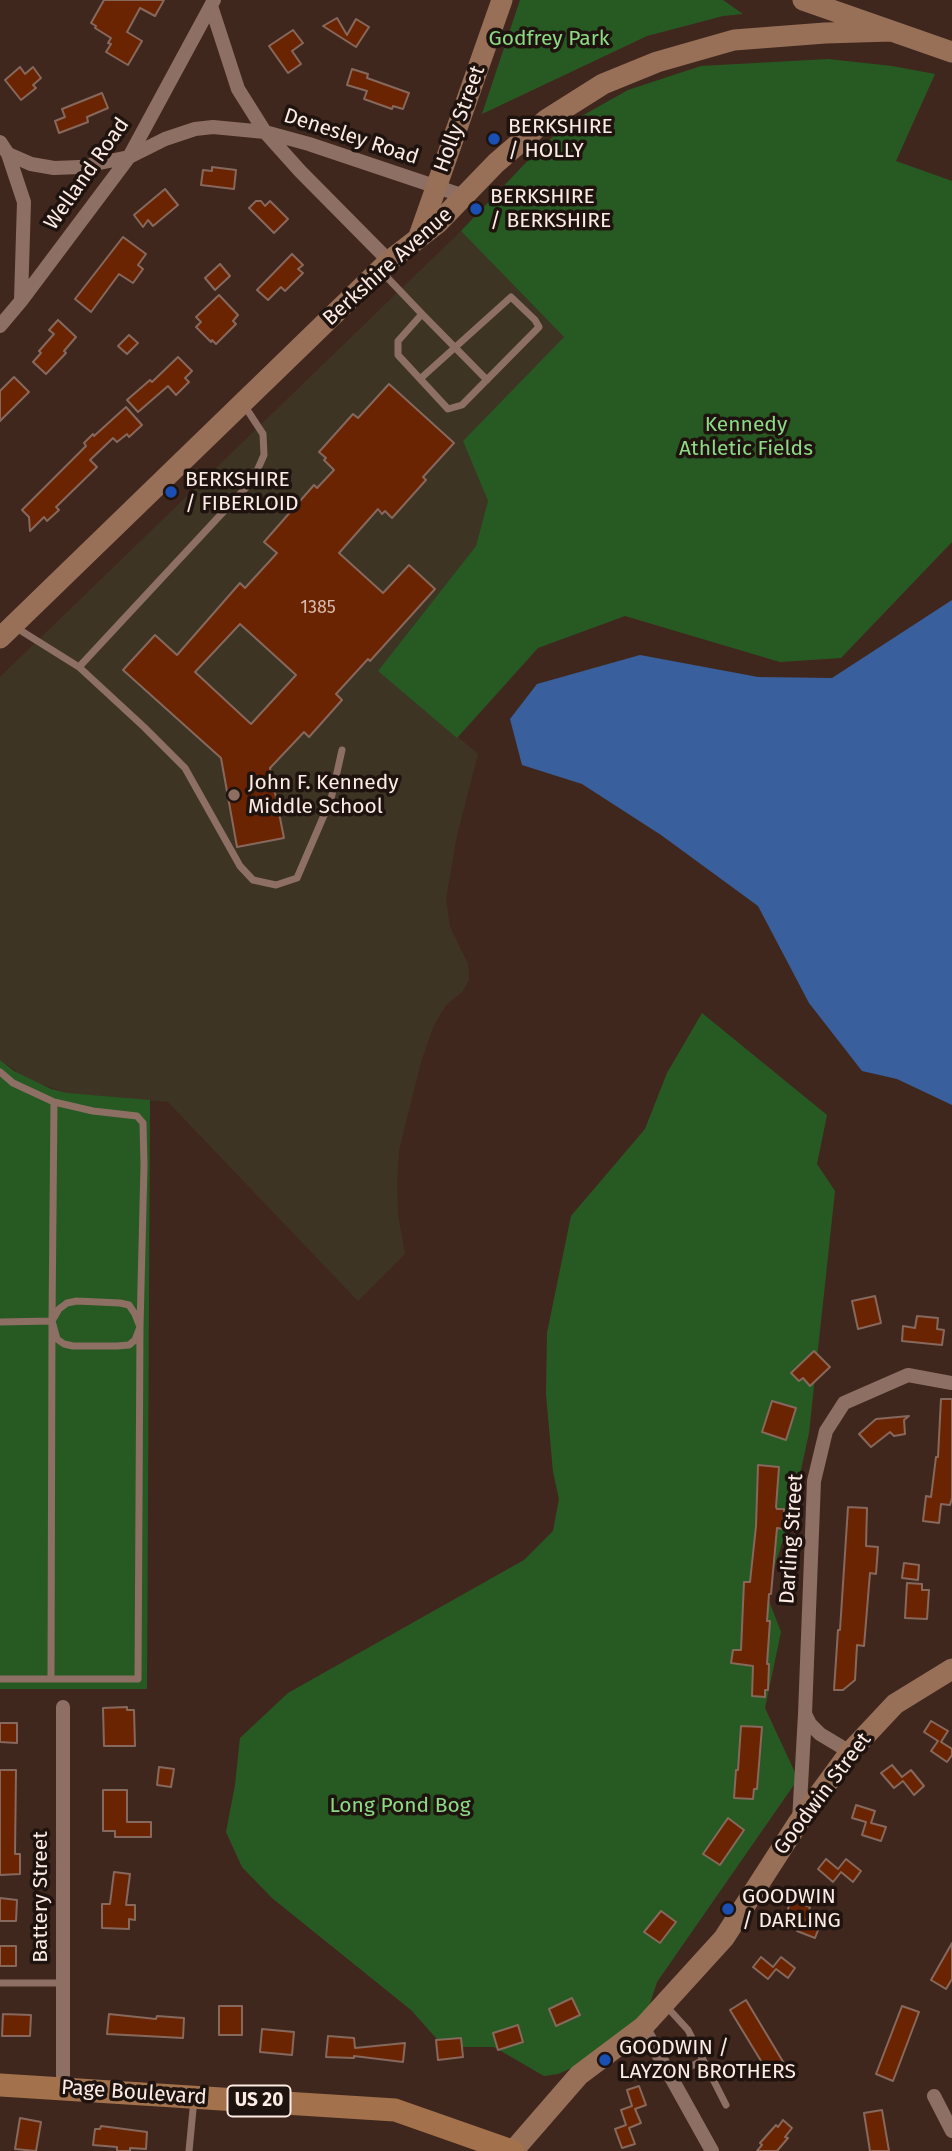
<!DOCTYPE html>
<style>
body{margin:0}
canvas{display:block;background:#40271d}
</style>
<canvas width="952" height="2151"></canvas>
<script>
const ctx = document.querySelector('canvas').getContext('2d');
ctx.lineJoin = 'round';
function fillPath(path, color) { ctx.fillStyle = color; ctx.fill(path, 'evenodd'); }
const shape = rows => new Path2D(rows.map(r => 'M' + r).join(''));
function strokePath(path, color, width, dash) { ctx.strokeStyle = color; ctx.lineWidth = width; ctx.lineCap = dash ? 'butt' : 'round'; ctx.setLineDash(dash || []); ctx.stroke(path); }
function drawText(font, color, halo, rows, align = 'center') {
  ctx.font = font + ' "Fira Sans",sans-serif'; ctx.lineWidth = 7; ctx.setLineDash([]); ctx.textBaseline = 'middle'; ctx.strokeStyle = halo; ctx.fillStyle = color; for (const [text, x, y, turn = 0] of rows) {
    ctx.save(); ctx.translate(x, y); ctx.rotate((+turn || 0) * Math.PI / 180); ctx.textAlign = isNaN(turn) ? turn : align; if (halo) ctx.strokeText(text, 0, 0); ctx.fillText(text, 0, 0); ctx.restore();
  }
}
fillPath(shape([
 [461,231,564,337,463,441,488,501,476,546,378,671,478,754,457,835,446,899,450,927,468,964,469,980,462,992,446,1005,433,1027,421,1062,399,1150,397,1183,398,1215,405,1254,358,1301,168,1102,68,1093,31,1081,0,1060,0,677]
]), '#3e3424');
fillPath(shape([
 [520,0,723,0,743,14,723,16,647,36,482,114],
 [828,59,892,66,935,74,896,161,952,181,952,542,841,658,780,662,625,616,538,648,457,738,378,671,476,546,488,501,463,441,564,337,461,231,536,152,566,125,628,90,701,66],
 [702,1013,827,1115,817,1164,835,1191,809,1433,791,1515,766,1593,781,1632,765,1708,798,1779,657,1982,641,2031,585,2062,558,2074,544,2076,494,2047,444,2047,411,2010,272,1898,242,1867,226,1832,235,1785,240,1738,288,1693,524,1560,553,1531,559,1499,553,1472,546,1394,547,1333,571,1216,645,1129,667,1073],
 [0,1060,14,1071,51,1089,68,1093,150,1100,147,1689,0,1689]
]), '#275a23');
fillPath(shape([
 [952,600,952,1105,897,1079,862,1071,809,1003,758,906,661,835,582,784,522,765,510,719,537,684,640,655,758,677,832,678]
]), '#395f9d');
const building = shape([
 [104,0,164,0,155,16,140,8,127,32,142,41,128,65,106,52,111,44,108,43,111,38,95,28,96,26,91,23,104,0],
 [337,18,347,35,356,19,369,27,356,47,323,26,337,18],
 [293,30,303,43,292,51,301,64,288,73,269,46,293,30],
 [20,67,25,74,33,67,41,78,33,85,36,88,21,100,5,80,20,67],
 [352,69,368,74,367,78,409,93,403,109,393,106,392,109,364,99,367,91,347,85,352,69],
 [102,93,108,108,87,117,88,122,59,133,55,121,65,117,62,109,102,93],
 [212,167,236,170,234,189,201,185,203,170,212,171,212,167],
 [165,189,178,205,153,226,148,220,143,227,134,215,165,189],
 [256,201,261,201,265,206,270,201,288,219,274,233,249,208,256,201],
 [123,237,146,254,138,265,143,269,133,283,119,274,91,312,75,299,123,237],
 [292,254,303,265,298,269,303,273,285,291,281,287,268,300,257,290,292,254],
 [220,264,230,276,215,290,205,278,220,264],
 [219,295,238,315,233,321,236,324,216,344,212,340,211,342,196,327,201,322,196,317,219,295],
 [58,320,76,337,64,351,66,353,46,374,33,362,41,353,39,351,54,334,49,330,58,320],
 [129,335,138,343,127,354,118,346,129,335],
 [178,357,192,371,185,378,189,382,176,395,168,386,138,412,127,400,150,380,152,382,178,357],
 [14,377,29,392,0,421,0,391,14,377],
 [389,384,454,443,423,477,426,480,392,518,385,511,382,514,378,509,339,553,383,593,409,565,435,589,370,661,368,659,336,694,342,700,309,737,304,732,270,768,284,838,237,847,221,758,123,670,155,635,177,655,240,583,245,588,277,553,264,542,314,485,317,488,334,470,324,460,326,458,319,452,353,414,358,418,389,384],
 [240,624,296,675,251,724,195,672,240,624],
 [126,407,142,425,129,437,127,434,117,442,113,438,90,460,97,467,56,507,59,510,47,521,44,517,30,531,29,517,22,510,86,446,84,443,93,434,94,436,126,407],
 [875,1296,881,1323,858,1329,852,1301,875,1296],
 [917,1316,938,1318,937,1329,944,1330,942,1345,902,1341,903,1326,915,1328,917,1316],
 [814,1351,830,1367,810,1386,803,1378,799,1381,791,1373,814,1351],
 [941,1399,952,1399,952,1498,950,1505,941,1504,939,1523,923,1521,926,1496,931,1497,936,1457,938,1457,941,1399],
 [772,1401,796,1408,786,1440,762,1432,772,1401],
 [909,1416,904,1420,905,1434,894,1436,890,1432,871,1447,859,1434,876,1419,909,1416],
 [758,1465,779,1467,776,1507,777,1509,784,1509,783,1529,777,1528,771,1594,769,1594,767,1621,770,1621,767,1664,769,1664,768,1690,765,1690,765,1697,752,1696,753,1666,731,1663,733,1650,741,1650,744,1582,750,1582,756,1526,758,1465],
 [848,1507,867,1508,866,1546,878,1547,876,1574,870,1573,864,1646,857,1645,855,1680,843,1690,834,1690,838,1630,840,1630,848,1507],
 [904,1563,919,1565,918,1580,902,1578,904,1563],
 [907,1583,922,1584,922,1590,929,1590,927,1619,905,1618,907,1583],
 [127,1707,127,1710,134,1710,135,1746,104,1746,103,1708,127,1707],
 [931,1721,948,1731,941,1742,952,1749,952,1755,947,1762,931,1751,938,1741,924,1732,931,1721],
 [0,1723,17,1723,17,1743,0,1742,0,1723],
 [741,1726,762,1727,757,1789,754,1789,753,1799,734,1798,736,1770,738,1770,741,1726],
 [892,1765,902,1777,911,1770,924,1786,914,1795,903,1781,894,1788,881,1773,892,1765],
 [159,1767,174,1769,171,1787,157,1785,159,1767],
 [0,1770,16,1770,15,1854,20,1854,20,1874,0,1875,0,1770],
 [103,1790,127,1790,127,1822,151,1822,151,1837,115,1837,115,1831,103,1831,103,1790],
 [856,1805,875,1811,871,1823,886,1827,881,1841,862,1835,866,1822,852,1818,856,1805],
 [728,1818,744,1830,720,1865,703,1854,728,1818],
 [826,1859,838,1869,846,1859,861,1871,853,1882,841,1872,833,1882,818,1869,826,1859],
 [114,1872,130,1874,126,1905,135,1905,135,1920,129,1919,129,1929,102,1928,102,1904,110,1904,114,1872],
 [0,1898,17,1900,16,1921,0,1921,0,1898],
 [791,1900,810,1907,806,1920,820,1925,815,1938,797,1931,802,1918,787,1912,791,1900],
 [661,1911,676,1922,660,1943,644,1932,661,1911],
 [952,1943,952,1979,946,1989,931,1980,952,1943],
 [0,1946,16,1946,16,1966,0,1966,0,1946],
 [761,1957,773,1967,781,1957,795,1968,788,1978,776,1969,768,1979,753,1967,761,1957],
 [572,1998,580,2015,556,2026,549,2009,572,1998],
 [746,2000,785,2065,769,2074,730,2010,746,2000],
 [219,2006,242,2006,242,2035,219,2035,219,2006],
 [902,2006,919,2012,893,2081,876,2074,902,2006],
 [3,2014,31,2015,30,2036,2,2036,3,2014],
 [109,2014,156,2019,157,2016,184,2018,183,2038,107,2034,109,2014],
 [518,2025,523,2042,498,2050,493,2033,518,2025],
 [262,2029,294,2032,292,2055,260,2052,262,2029],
 [328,2036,354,2038,355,2048,405,2043,403,2062,354,2056,354,2058,326,2057,328,2036],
 [461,2038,463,2057,438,2060,436,2040,461,2038],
 [639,2086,646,2105,635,2109,641,2123,629,2128,635,2144,622,2148,615,2129,626,2125,621,2110,632,2106,627,2090,639,2086],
 [882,2110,889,2151,870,2151,864,2113,882,2110],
 [20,2118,41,2122,36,2151,15,2149,20,2118],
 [783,2120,792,2128,785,2137,788,2138,777,2151,757,2151,762,2145,760,2143,776,2125,778,2127,783,2120],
 [101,2126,147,2132,146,2149,130,2148,130,2151,117,2151,117,2147,93,2145,95,2129,100,2129,101,2126]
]);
fillPath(building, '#6b2402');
strokePath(building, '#86685d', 2);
strokePath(shape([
 [381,271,422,314,398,341,398,355,448,409,462,405,539,327,535,320,511,297,420,379],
 [422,314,487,380],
 [15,627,79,667,144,727,185,768,240,866,253,880,276,885,297,878,331,799,342,750],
 [79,667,253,480,264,455,263,434,244,405],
 [0,1072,13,1083,54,1102],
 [77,1301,120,1303,129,1305,135,1314,140,1327,135,1340,129,1345,117,1346,73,1346,64,1344,57,1339,52,1321,59,1309,67,1303,77,1301],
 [0,1322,52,1321,54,1102,93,1111,137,1116,143,1123,144,1165,140,1327,138,1679,0,1679],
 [51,1678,52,1321],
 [0,1983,62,1983],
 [667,2007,688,2030,726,2105],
 [671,2077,703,2060],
 [189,2151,194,2099]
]), '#8d6f64', 7);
strokePath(shape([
 [211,6,238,89,265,132,309,144,464,196],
 [0,142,8,154,24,202,21,300],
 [8,154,31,164,54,168,80,167,129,157,165,139,195,129,213,127,265,132,300,171,389,261],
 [0,326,21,301,129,157,214,0],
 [805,1714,810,1724,820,1734,850,1752],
 [799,1821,805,1714,814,1481,826,1431,844,1403,908,1375,952,1383],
 [643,2027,712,2151],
 [63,2088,63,1707],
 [934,2096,952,2131]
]), '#8d6f64', 14);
strokePath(shape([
 [803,0,952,52],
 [418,239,502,0],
 [0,638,389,261,438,223,496,163,546,120,603,84,657,62,734,40,825,33,891,31],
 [513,2151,579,2075,643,2027,724,1938,798,1823,850,1752,895,1704,952,1669]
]), '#987058', 21);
strokePath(shape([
 [0,2085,395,2110,512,2151]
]), '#a3724d', 23);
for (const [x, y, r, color] of [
 [494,139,7,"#1a4fb4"],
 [476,209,7,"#1a4fb4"],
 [171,492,7,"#1a4fb4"],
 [234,795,7,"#8d6e63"],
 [728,1909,7,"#1a4fb4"],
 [605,2060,7,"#1a4fb4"]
]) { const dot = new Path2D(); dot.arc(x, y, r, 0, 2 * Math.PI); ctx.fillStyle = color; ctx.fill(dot); strokePath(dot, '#1f130f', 2.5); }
drawText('18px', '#d8baac', null, [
 ["1385",318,608]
]);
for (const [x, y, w] of [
 [259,2101,63]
]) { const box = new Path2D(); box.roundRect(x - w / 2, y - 15.5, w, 31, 5); ctx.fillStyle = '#1f130f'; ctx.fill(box); strokePath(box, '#fdece5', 2); }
drawText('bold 19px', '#fdece5', null, [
 ["US 20",259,2101]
]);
drawText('21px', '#8dda86', '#1f130f', [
 ["Godfrey Park",549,39],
 ["Kennedy",746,425],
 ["Athletic Fields",746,449],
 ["Long Pond Bog",400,1806]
]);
drawText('21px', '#fdece5', '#1f130f', [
 ["Holly Street",460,119,-70],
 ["Denesley Road",351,137,18],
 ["Welland Road",87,174,-55],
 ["Berkshire Avenue",388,267,-42],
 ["Darling Street",792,1539,-86],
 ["Goodwin Street",823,1794,-53],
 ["Battery Street",41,1897,-90],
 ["Page Boulevard",134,2093,4]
]);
drawText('21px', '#fdece5', '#1f130f', [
 ["BERKSHIRE",508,127],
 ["/ HOLLY",508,151],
 ["BERKSHIRE",490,197],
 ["/ BERKSHIRE",490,221],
 ["BERKSHIRE",185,480],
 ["/ FIBERLOID",185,504],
 ["John F. Kennedy",248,783],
 ["Middle School",248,807],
 ["GOODWIN",742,1897],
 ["/ DARLING",742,1921],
 ["GOODWIN /",619,2048],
 ["LAYZON BROTHERS",619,2072]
], 'left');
</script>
